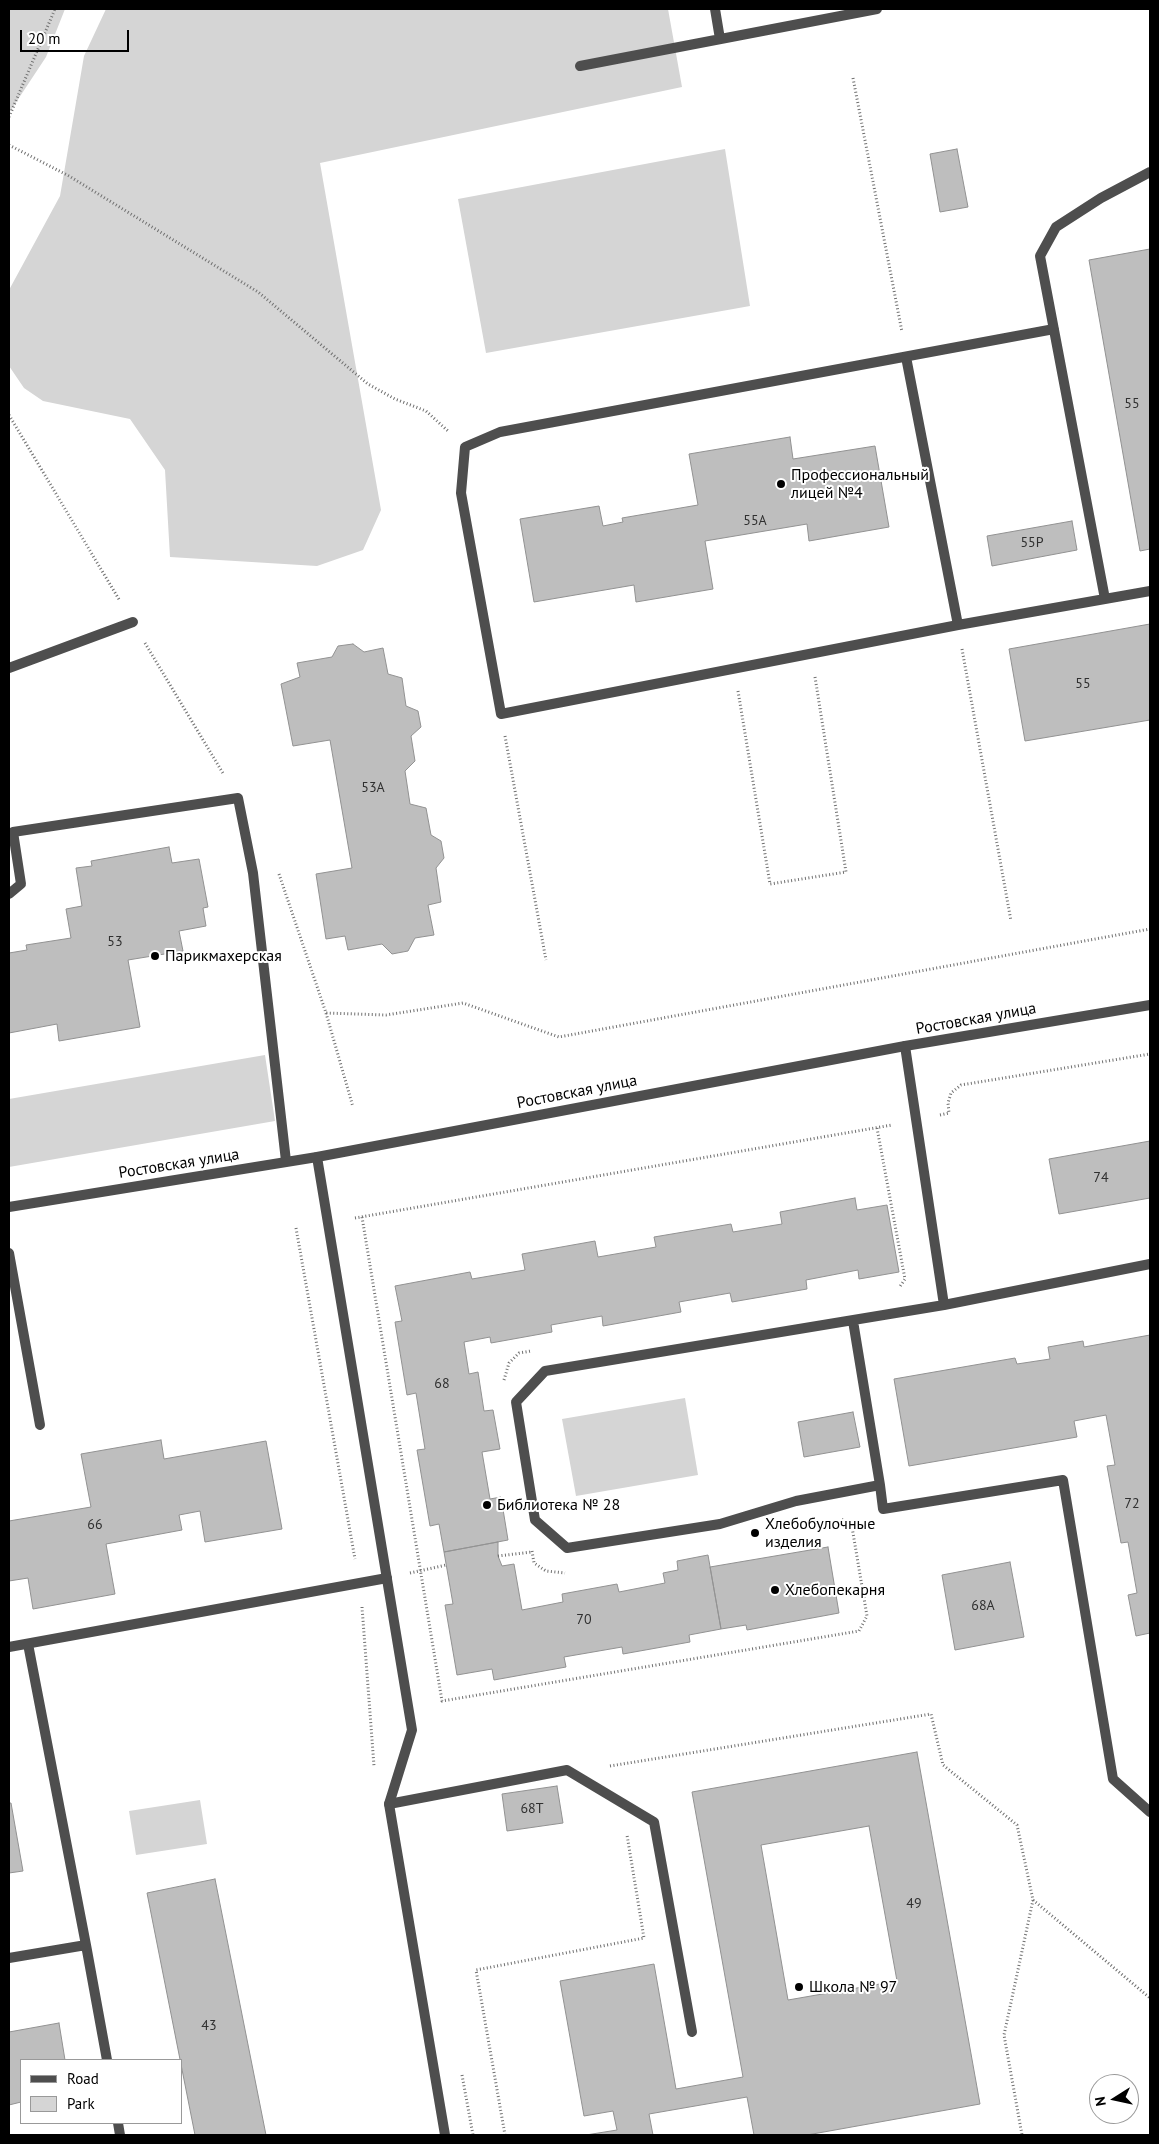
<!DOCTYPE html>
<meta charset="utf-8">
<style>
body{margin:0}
#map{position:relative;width:1159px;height:2144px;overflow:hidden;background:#fff;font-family:"PT Sans",sans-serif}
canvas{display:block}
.frame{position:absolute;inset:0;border:10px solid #000;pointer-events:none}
.legend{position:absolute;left:20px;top:2059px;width:162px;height:65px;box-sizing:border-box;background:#fff;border:1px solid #999;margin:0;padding:6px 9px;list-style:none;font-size:15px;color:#000}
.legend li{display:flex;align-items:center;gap:10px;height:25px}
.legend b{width:25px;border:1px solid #999}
.north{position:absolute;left:1089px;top:2074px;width:50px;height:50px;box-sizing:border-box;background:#fff;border:1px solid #999;border-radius:50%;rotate:260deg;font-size:14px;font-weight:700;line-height:20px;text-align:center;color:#000}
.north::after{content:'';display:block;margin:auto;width:18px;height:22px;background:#000;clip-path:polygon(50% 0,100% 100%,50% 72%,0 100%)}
.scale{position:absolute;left:20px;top:30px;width:109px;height:22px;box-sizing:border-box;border:2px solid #000;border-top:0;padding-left:6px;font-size:15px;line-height:18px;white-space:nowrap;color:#000;-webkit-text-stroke:4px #fff;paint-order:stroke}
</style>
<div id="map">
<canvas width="1159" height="2144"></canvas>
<div class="frame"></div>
<ul class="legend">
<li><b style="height:6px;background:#4e4e4e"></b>Road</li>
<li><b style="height:14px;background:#d5d5d5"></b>Park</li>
</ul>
<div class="north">N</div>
<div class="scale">20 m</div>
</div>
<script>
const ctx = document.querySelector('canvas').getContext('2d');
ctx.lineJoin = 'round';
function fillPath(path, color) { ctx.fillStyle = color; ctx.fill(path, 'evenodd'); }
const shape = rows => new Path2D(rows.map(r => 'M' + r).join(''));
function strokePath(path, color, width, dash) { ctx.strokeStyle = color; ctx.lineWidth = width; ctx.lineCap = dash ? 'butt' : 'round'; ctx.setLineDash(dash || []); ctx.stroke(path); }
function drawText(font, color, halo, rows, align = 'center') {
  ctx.font = font + ' "PT Sans",sans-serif'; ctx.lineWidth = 4; ctx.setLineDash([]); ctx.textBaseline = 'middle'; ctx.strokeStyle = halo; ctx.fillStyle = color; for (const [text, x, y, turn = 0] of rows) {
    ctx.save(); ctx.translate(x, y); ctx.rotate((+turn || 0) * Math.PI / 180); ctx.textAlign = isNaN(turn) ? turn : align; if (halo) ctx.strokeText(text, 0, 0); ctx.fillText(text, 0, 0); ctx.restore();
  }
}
fillPath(shape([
 [9,9,65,9,46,57,9,113],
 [106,9,668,9,682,87,320,163,381,510,363,550,317,566,170,557,165,470,130,419,43,401,24,388,9,366,9,290,60,196,84,56],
 [725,149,750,306,486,353,458,199],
 [265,1055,275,1121,9,1167,9,1099],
 [685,1398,698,1475,576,1496,562,1419],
 [200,1800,207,1844,136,1855,129,1811]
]), '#d5d5d5');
const building = shape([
 [957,149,968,207,940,212,930,154,957,149],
 [1150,249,1150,549,1140,551,1089,260,1150,249],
 [790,437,793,459,875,446,889,527,809,541,807,524,705,541,713,589,636,602,634,585,534,602,520,519,599,506,603,526,623,522,622,518,698,505,689,454,790,437],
 [1072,521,1077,550,992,566,987,536,1072,521],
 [1150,624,1150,720,1025,741,1009,649,1150,624],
 [353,644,364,652,383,648,388,674,402,678,406,706,418,711,421,727,411,736,415,761,405,771,410,804,426,808,431,835,441,841,444,858,436,868,441,902,428,905,434,935,415,938,408,951,392,954,382,944,348,950,345,936,326,939,316,874,352,868,330,740,293,746,281,684,300,677,297,663,332,657,338,646,353,644],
 [169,847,172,863,199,859,208,907,203,908,206,926,179,931,183,951,128,960,140,1027,59,1041,57,1024,9,1033,9,953,27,950,26,945,71,938,66,909,82,906,76,868,92,866,91,861,169,847],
 [1150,1141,1150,1198,1059,1214,1049,1159,1150,1141],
 [855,1198,857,1210,887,1205,899,1272,859,1279,858,1270,806,1280,807,1289,732,1302,730,1293,679,1302,681,1312,603,1326,602,1316,551,1325,552,1332,491,1343,490,1337,464,1342,469,1374,478,1372,484,1411,493,1410,500,1449,482,1452,490,1499,501,1497,508,1540,444,1552,439,1524,430,1526,417,1450,425,1449,416,1393,407,1395,395,1322,402,1321,395,1286,470,1272,472,1279,525,1270,522,1254,595,1241,598,1257,656,1247,654,1237,731,1224,733,1232,782,1224,780,1212,855,1198],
 [1150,1335,1150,1633,1136,1636,1128,1595,1137,1593,1128,1542,1121,1543,1107,1466,1115,1465,1106,1415,1074,1421,1077,1437,909,1466,894,1379,1015,1358,1017,1364,1050,1359,1048,1347,1083,1341,1084,1347,1150,1335],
 [853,1412,860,1447,804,1457,798,1422,853,1412],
 [161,1440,164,1459,266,1441,282,1529,205,1542,200,1511,179,1515,182,1530,106,1544,115,1594,33,1609,28,1578,9,1581,9,1521,91,1507,81,1454,161,1440],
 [498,1542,498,1556,502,1566,514,1564,522,1610,563,1602,562,1594,617,1584,619,1592,665,1583,663,1573,678,1570,677,1561,708,1555,721,1629,689,1635,690,1642,623,1654,622,1647,564,1657,566,1667,494,1680,492,1669,457,1675,445,1605,453,1604,444,1552,498,1542],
 [828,1547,839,1613,747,1630,746,1625,721,1629,710,1567,828,1547],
 [1010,1562,1024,1637,955,1650,942,1575,1010,1562],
 [917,1752,980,2104,807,2135,754,2135,747,2097,649,2114,653,2135,586,2135,617,2130,613,2111,584,2116,560,1981,654,1964,676,2089,743,2077,692,1792,917,1752],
 [869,1826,897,1981,788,2000,761,1845,869,1826],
 [557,1786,563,1823,507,1831,502,1794,557,1786],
 [9,1803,11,1803,23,1871,9,1873,9,1803],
 [215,1879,266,2135,195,2135,147,1893,215,1879],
 [59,2023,65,2060,21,2060,21,2102,9,2105,9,2032,59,2023]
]);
fillPath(building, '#bebebe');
strokePath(building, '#929292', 1);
strokePath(shape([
 [853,78,902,332],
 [9,117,55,9],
 [9,145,69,176,258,292,368,384,395,399,426,411,448,431],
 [9,415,120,601],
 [145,643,224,775],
 [962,649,1011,921],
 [738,691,770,884,846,872,815,677],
 [505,736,546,960],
 [279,874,326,1013,386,1015,463,1003,559,1037,1150,929],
 [326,1013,353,1107],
 [940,1115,949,1113,948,1103,951,1093,961,1085,1150,1054],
 [877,1128,905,1279,899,1288],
 [362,1217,442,1701,859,1631,867,1616,852,1527,840,1518],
 [355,1218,892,1125],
 [296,1228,355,1559],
 [504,1380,509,1363,519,1353,531,1351],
 [532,1551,534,1563,546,1571,565,1573],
 [498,1556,532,1552],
 [410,1573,446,1565],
 [362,1607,374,1766],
 [610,1766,931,1714,943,1765,1017,1825,1033,1900,1004,2035,1022,2135],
 [1033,1900,1150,1998],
 [462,2075,473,2135],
 [505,2135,476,1970,644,1938,627,1835]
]), '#707070', 3, [1, 2.5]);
strokePath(shape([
 [715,9,720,39],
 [580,66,877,9],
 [1054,329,500,432,465,447,461,493,501,714,958,625,1150,591],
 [906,357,958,625],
 [1105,599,1040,256,1056,227,1101,198,1150,172],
 [9,894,21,884,13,832,238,798,253,873,286,1161],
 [9,1253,40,1425],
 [944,1305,1150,1264],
 [853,1321,880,1485,796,1501,720,1524,567,1548,535,1520,516,1402,545,1371,944,1305,905,1046],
 [880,1485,883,1509,1063,1480,1113,1779,1150,1812],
 [9,1647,387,1578],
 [389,1804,567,1770,654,1822,692,2032],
 [86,1945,107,2060],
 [9,1958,86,1945,28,1644],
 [118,2123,120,2135]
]), '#4e4e4e', 10);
strokePath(shape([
 [9,668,133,622],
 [317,1157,412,1730,389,1804,445,2135]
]), '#4e4e4e', 10);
strokePath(shape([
 [9,1207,317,1157,905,1046,1150,1005]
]), '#4e4e4e', 10);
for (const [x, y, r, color] of [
 [781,484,5,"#000"],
 [155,956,5,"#000"],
 [487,1505,5,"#000"],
 [755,1533,5,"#000"],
 [775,1590,5,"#000"],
 [799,1987,5,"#000"]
]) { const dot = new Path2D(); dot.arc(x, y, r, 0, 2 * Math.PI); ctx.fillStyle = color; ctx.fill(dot); strokePath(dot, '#fff', 2); }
drawText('14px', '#303030', null, [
 ["55",1132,404],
 ["55А",755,521],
 ["55Р",1032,543],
 ["55",1083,684],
 ["53А",373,788],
 ["53",115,942],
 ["74",1101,1178],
 ["68",442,1384],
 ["72",1132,1504],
 ["66",95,1525],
 ["68А",983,1606],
 ["70",584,1620],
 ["68Т",532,1809],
 ["49",914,1904],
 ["43",209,2026]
]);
drawText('16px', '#000', '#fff', [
 ["Профессиональный",791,475],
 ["лицей №4",791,493],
 ["Парикмахерская",165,956],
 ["Библиотека № 28",497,1505],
 ["Хлебобулочные",765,1524],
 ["изделия",765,1542],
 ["Хлебопекарня",785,1590],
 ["Школа № 97",809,1987]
], 'left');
drawText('16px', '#000', '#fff', [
 ["Ростовская улица",976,1019,-10],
 ["Ростовская улица",577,1092,-11],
 ["Ростовская улица",179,1164,-9]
]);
</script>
